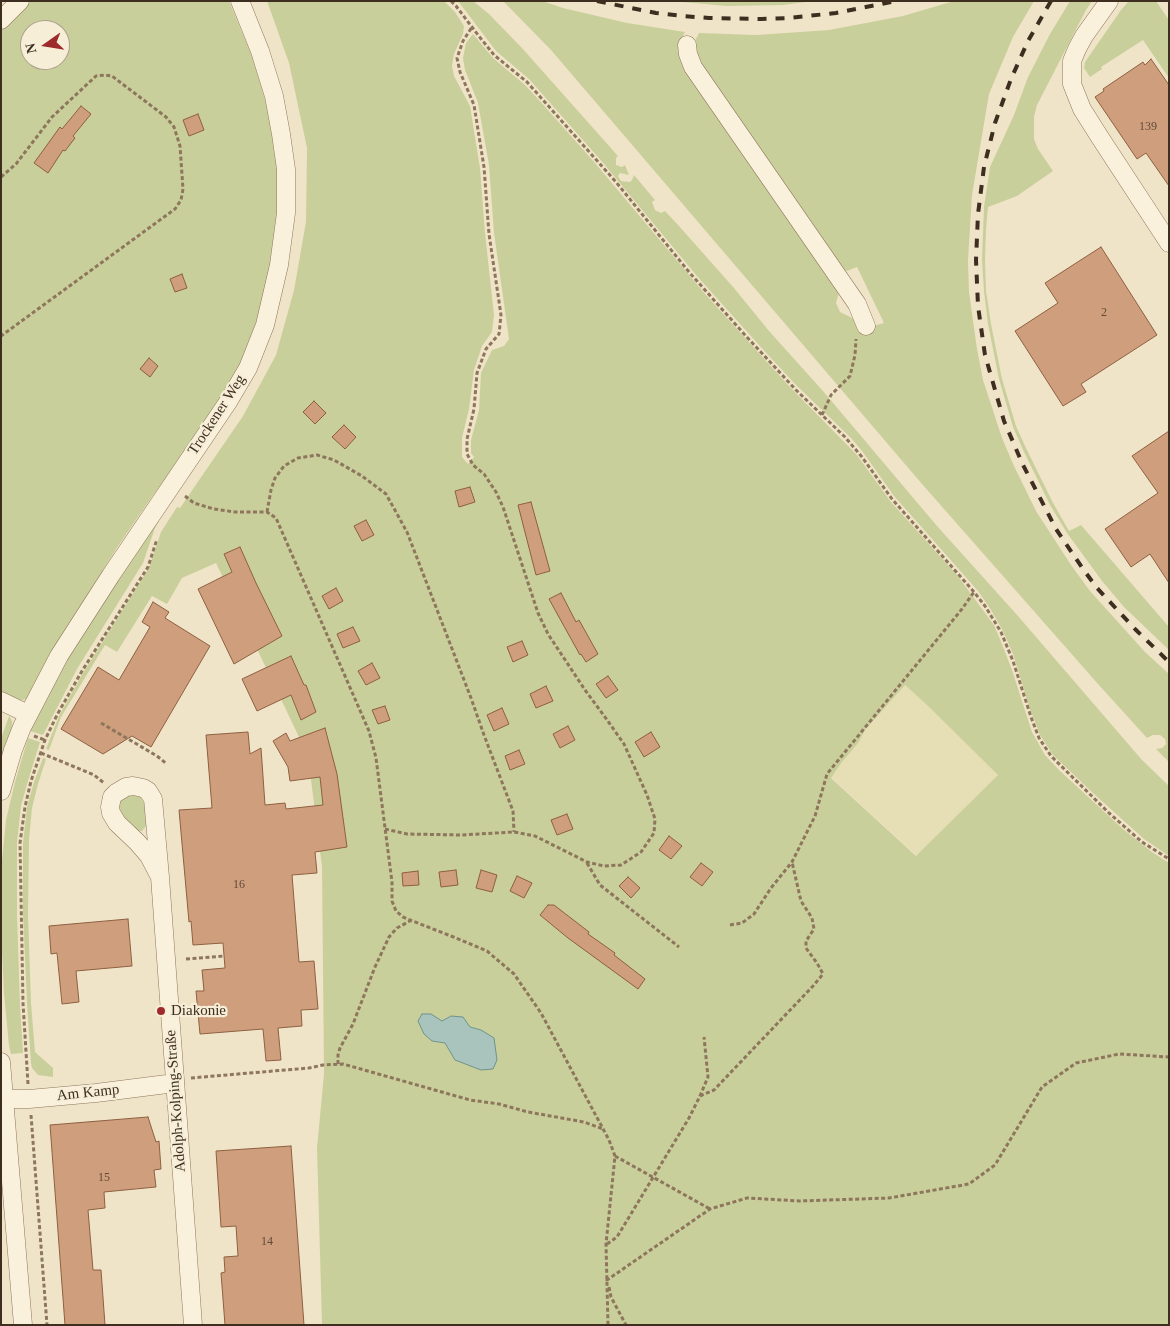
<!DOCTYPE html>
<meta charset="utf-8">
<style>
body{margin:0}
#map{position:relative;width:1170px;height:1326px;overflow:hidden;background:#f0e4c8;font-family:"Times New Roman",serif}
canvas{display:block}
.frame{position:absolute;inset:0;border:2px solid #3d2e20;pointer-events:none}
.north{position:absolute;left:20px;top:20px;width:50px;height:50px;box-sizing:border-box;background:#f7eed8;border:1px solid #ada18e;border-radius:50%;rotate:257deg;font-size:14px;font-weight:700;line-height:20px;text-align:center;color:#3d2e20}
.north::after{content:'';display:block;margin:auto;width:18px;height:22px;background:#9e2a2b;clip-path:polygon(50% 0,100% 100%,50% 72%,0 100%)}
</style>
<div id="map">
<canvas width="1170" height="1326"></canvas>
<div class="frame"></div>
<div class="north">N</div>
</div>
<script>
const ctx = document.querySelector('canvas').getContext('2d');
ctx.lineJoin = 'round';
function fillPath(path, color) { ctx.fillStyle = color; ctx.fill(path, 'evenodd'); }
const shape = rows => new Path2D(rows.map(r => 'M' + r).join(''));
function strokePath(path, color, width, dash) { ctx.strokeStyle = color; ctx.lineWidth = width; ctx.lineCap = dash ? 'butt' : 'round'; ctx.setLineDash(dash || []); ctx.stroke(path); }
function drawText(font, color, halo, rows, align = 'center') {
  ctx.font = font + ' "Times New Roman",serif'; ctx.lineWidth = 4.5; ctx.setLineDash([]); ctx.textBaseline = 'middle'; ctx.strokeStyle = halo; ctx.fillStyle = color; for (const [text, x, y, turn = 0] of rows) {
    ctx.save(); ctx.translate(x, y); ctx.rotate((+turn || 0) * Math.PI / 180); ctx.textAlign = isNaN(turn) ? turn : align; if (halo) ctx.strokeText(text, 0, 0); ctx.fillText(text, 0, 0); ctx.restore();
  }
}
fillPath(shape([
 [905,685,928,706,998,775,917,856,831,777,842,762,859,742,865,730]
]), '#e6deb5');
fillPath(shape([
 [31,1,229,1,253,59,265,99,273,135,278,170,278,213,270,264,257,322,240,365,223,398,184,455,153,495,116,549,85,599,26,699,18,701,1,695,1,28,12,16],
 [30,30,60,30,60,60,30,60],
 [267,1,444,1,455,12,464,26,463,34,454,54,452,66,454,76,470,106,480,168,485,233,494,315,492,332,482,346,474,370,469,409,462,438,462,457,468,464,474,457,471,453,471,440,479,410,481,373,492,350,504,346,509,339,494,233,489,165,478,103,465,70,463,58,466,43,473,34,493,58,525,85,539,100,595,163,706,295,789,386,857,455,891,502,957,575,994,625,1002,644,1012,670,1032,732,1045,755,1059,770,1123,829,1152,852,1169,863,1169,1325,322,1325,317,1148,324,1074,322,867,308,756,216,563,182,578,167,604,152,596,117,652,105,645,61,717,49,750,46,749,59,716,83,673,149,568,161,532,177,507,180,508,243,416,276,355,294,290,306,222,307,148,289,63],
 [905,685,928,706,998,775,916,856,831,778,842,762,859,742,865,730],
 [451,1016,470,1027,481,1030,455,1060,445,1043,432,1041,442,1021],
 [458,1,473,1,489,14,522,48,618,156,616,158,616,165,622,167,625,165,629,175,620,173,618,176,621,181,630,182,632,180,634,175,655,200,652,202,655,210,661,213,665,211,679,226,734,288,769,331,823,391,937,526,1018,616,1142,760,1169,786,1169,856,1144,839,1094,794,1053,755,1040,735,1030,709,1013,654,1003,631,991,610,978,591,894,496,862,451,851,438,795,384,758,344,696,275,604,164,529,79,496,51],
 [503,1,542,1,563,8,627,23,685,32,678,45,678,51,683,55,840,289,836,303,840,312,858,321,862,329,884,323,857,267,847,271,836,266,698,65,693,45,699,33,756,35,829,30,903,16,954,1,1034,1,1013,37,989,94,972,195,968,260,969,292,977,349,983,380,1002,438,1014,466,1036,511,1071,565,1090,591,1145,652,1169,674,1169,762,1156,749,1162,748,1166,744,1165,739,1160,735,1153,735,1147,738,1098,684,922,484,551,50],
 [671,1,814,1,783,5,727,6],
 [1070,1,1092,1,1086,10,1037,105,1034,117,1034,139,1038,149,1053,171,1017,196,988,207,986,229,985,260,986,291,991,324,1002,379,1016,426,1025,446,1053,503,1069,531,1081,525,1169,627,1169,650,1124,607,1102,581,1067,533,1050,505,1024,452,1013,427,999,379,988,324,984,291,982,260,984,207,990,167,1014,115,1028,77,1050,34],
 [1129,1,1156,1,1169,20,1169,78,1143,40,1101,67,1102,69,1090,77,1084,68,1085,62,1121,10],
 [161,514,162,515,155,528,143,563,77,669,43,735,30,731,35,717,65,660],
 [9,716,12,721,12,730,1,761,1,739],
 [28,738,40,742,28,781,21,806,17,843,17,914,20,1005,23,1053,11,1054,9,1046,4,993,1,931,2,860,6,820,15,782],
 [43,758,46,759,38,784,32,808,29,840,28,914,31,1003,35,1052,53,1068,53,1077,38,1075,32,1068,31,1063,27,1004,23,913,23,843,27,807,34,782],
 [132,794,140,797,145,805,146,826,142,831,139,831,134,829,121,816,118,811,120,802,123,798]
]), '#c9cf9b');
const water = shape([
 [422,1014,431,1014,442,1021,451,1016,463,1017,470,1027,481,1030,494,1038,497,1060,493,1069,481,1070,455,1060,445,1043,432,1041,424,1034,418,1021,422,1014]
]);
fillPath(water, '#a9c4bc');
strokePath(water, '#6f938a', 1);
const building = shape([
 [1151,59,1169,85,1169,186,1146,153,1137,159,1095,97,1104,91,1103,89,1143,62,1145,65,1151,59],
 [81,106,91,114,73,136,75,138,65,151,63,150,48,173,34,163,60,127,62,129,81,106],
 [198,114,204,130,189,136,183,120,198,114],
 [1101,247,1157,335,1081,384,1086,392,1063,406,1015,331,1058,303,1045,283,1101,247],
 [182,274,187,288,175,292,170,279,182,274],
 [149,358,158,366,150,377,140,369,149,358],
 [314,401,326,413,315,424,303,412,314,401],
 [344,425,356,437,345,449,332,437,344,425],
 [1169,431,1169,583,1150,554,1131,567,1105,529,1158,493,1132,456,1169,431],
 [470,487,475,502,459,507,455,491,470,487],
 [531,502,550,571,536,575,518,505,531,502],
 [366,520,374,535,362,541,354,526,366,520],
 [240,547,256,583,282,636,234,664,198,589,232,572,224,554,240,547],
 [336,588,343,601,329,609,322,596,336,588],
 [561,593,576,622,579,620,598,654,586,662,581,654,580,655,549,599,561,593],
 [153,602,169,612,165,618,210,646,151,747,132,736,103,754,61,729,98,667,119,680,150,627,142,622,153,602],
 [353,627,360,641,343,648,337,634,353,627],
 [522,641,528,655,513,662,507,647,522,641],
 [291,656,304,685,306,685,316,712,301,720,291,695,257,711,242,679,291,656],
 [372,663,380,678,366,685,358,671,372,663],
 [608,676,618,690,606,698,596,684,608,676],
 [546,686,553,701,536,708,530,694,546,686],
 [385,706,390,720,378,724,372,710,385,706],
 [502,708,509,724,494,731,487,715,502,708],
 [568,726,575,740,560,748,553,734,568,726],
 [325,728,337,774,347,847,315,852,317,873,292,875,299,962,314,961,318,1009,301,1010,302,1026,278,1028,281,1060,266,1061,263,1029,200,1034,196,991,204,991,202,970,225,968,223,943,193,945,191,921,189,922,179,810,212,808,206,735,248,732,250,754,261,748,265,805,285,803,286,809,323,805,320,777,290,781,288,767,273,741,286,733,290,741,325,728],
 [651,732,660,747,644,757,635,742,651,732],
 [519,750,525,764,510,770,505,756,519,750],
 [567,814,573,829,557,835,551,820,567,814],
 [669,836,682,846,671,859,659,850,669,836],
 [701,863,713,872,702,886,690,877,701,863],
 [456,870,458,885,441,887,439,872,456,870],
 [481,870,497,875,492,892,476,888,481,870],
 [418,871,419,885,403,886,402,873,418,871],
 [517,876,532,883,524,898,510,891,517,876],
 [628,877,640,888,631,898,619,886,628,877],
 [548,905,554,905,589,932,588,934,615,953,614,955,645,979,638,989,568,938,540,915,548,905],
 [128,919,132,966,76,971,79,1002,62,1004,57,953,51,954,49,926,128,919],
 [148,1117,156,1142,159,1141,161,1169,154,1170,156,1187,104,1192,105,1208,88,1210,93,1270,101,1270,105,1325,65,1325,50,1125,148,1117],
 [291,1146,304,1325,225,1325,221,1273,225,1272,224,1257,238,1256,236,1226,221,1227,216,1151,291,1146]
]);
fillPath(building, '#cf9f7d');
strokePath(building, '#8d5f41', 1);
const minor = shape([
 [1109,1,1084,36,1077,49,1072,61,1072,84,1082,109,1099,136,1169,243],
 [1,20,20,1],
 [687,45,688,54,693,67,857,304,866,326],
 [1,701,28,714],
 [1,791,13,750,22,727,59,656,111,575,228,402,248,368,265,325,279,265,286,213,286,169,281,134,274,96,260,51,240,1],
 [160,877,149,856,137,842,117,823,111,813,110,807,112,797,116,793,126,787,133,786,143,788,148,791,153,799,160,877,193,1325],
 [1,1062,23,1325],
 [1,1099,29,1099,96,1093,175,1083]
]);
strokePath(minor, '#8d765c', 19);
strokePath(shape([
 [451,1,456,6,478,35,494,55,527,82,616,182,689,272,745,335,796,390,845,437,862,457,892,499,974,592,985,606,1001,632,1013,661,1031,717,1039,738,1051,756,1109,813,1142,842,1169,859],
 [1,177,16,164,52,117,96,76,105,75,112,76,166,117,174,127,180,146,183,189,181,200,175,209,1,336],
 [822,415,831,395,850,376,855,355,856,339],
 [185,496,194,503,214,509,235,512,267,512,276,518,369,731,376,758,392,882,392,901,396,911,403,917,410,920,451,936,487,951,514,974,541,1013,609,1140,615,1156,606,1244,608,1325],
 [267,512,271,490,275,478,284,466,298,458,317,455,334,460,362,476,386,494,407,532,471,698,484,735,513,811,514,832],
 [101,723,157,756,167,764],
 [34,736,45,740],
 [41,753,94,775,104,783],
 [385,829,407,834,462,835,514,832,535,836,587,862,604,866,621,865,641,852,654,833,655,819,647,795,624,744,605,717,585,690,548,634,538,613,503,507,496,492,484,474,473,465,467,454,467,439,474,409,477,373,486,349,499,334,501,315,489,234,484,167,474,105,460,72,457,58,463,41,472,27],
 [587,863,600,885,679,947],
 [730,925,742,923,754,914,771,888,792,862,815,816,827,774,962,609,974,592],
 [186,959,224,956],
 [338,1064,338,1055,340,1048,353,1024,375,967,389,937,397,928,410,921],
 [191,1078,309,1068,323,1065,343,1064,470,1100,499,1104,528,1112,584,1122,603,1129],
 [28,1084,23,1003,20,843,25,807,31,781,45,740,57,715,82,671,148,567,157,539],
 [700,1096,714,1090,813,986,823,974,817,963,806,948,806,941,814,929,812,918,801,901,792,862],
 [31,1115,47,1325],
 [615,1156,710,1209],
 [607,1244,617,1237,689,1118,700,1096,708,1077,704,1037],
 [607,1281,607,1280,710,1209,747,1198,799,1201,889,1198,969,1184,995,1165,1042,1087,1076,1063,1119,1054,1169,1057],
 [609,1287,611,1297,626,1325]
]), '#8d765c', 3, [4, 2.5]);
strokePath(minor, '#faf1dc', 18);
strokePath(shape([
 [597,1,656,13,683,16,709,18,761,19,788,18,836,13,896,1],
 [1051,1,1028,41,1011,79,995,123,984,167,978,214,976,260,978,306,985,355,1004,421,1023,465,1056,529,1083,569,1097,588,1136,630,1169,662]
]), '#3d2e20', 4, [9, 9]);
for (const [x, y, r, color] of [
 [161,1011,5,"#9e2a2b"]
]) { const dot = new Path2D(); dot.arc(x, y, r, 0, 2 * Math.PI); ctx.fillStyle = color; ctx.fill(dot); strokePath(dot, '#f7eed8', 2); }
drawText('12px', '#624a37', null, [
 ["139",1148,127],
 ["2",1104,313],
 ["16",239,885],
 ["15",104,1178],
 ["14",267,1242]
]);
drawText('15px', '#3d2e20', '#f7eed8', [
 ["Trockener Weg",217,415,-57],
 ["Am Kamp",88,1093,-6],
 ["Adolph-Kolping-Straße",176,1101,-94]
]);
drawText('15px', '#3d2e20', '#f7eed8', [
 ["Diakonie",171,1011]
], 'left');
</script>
